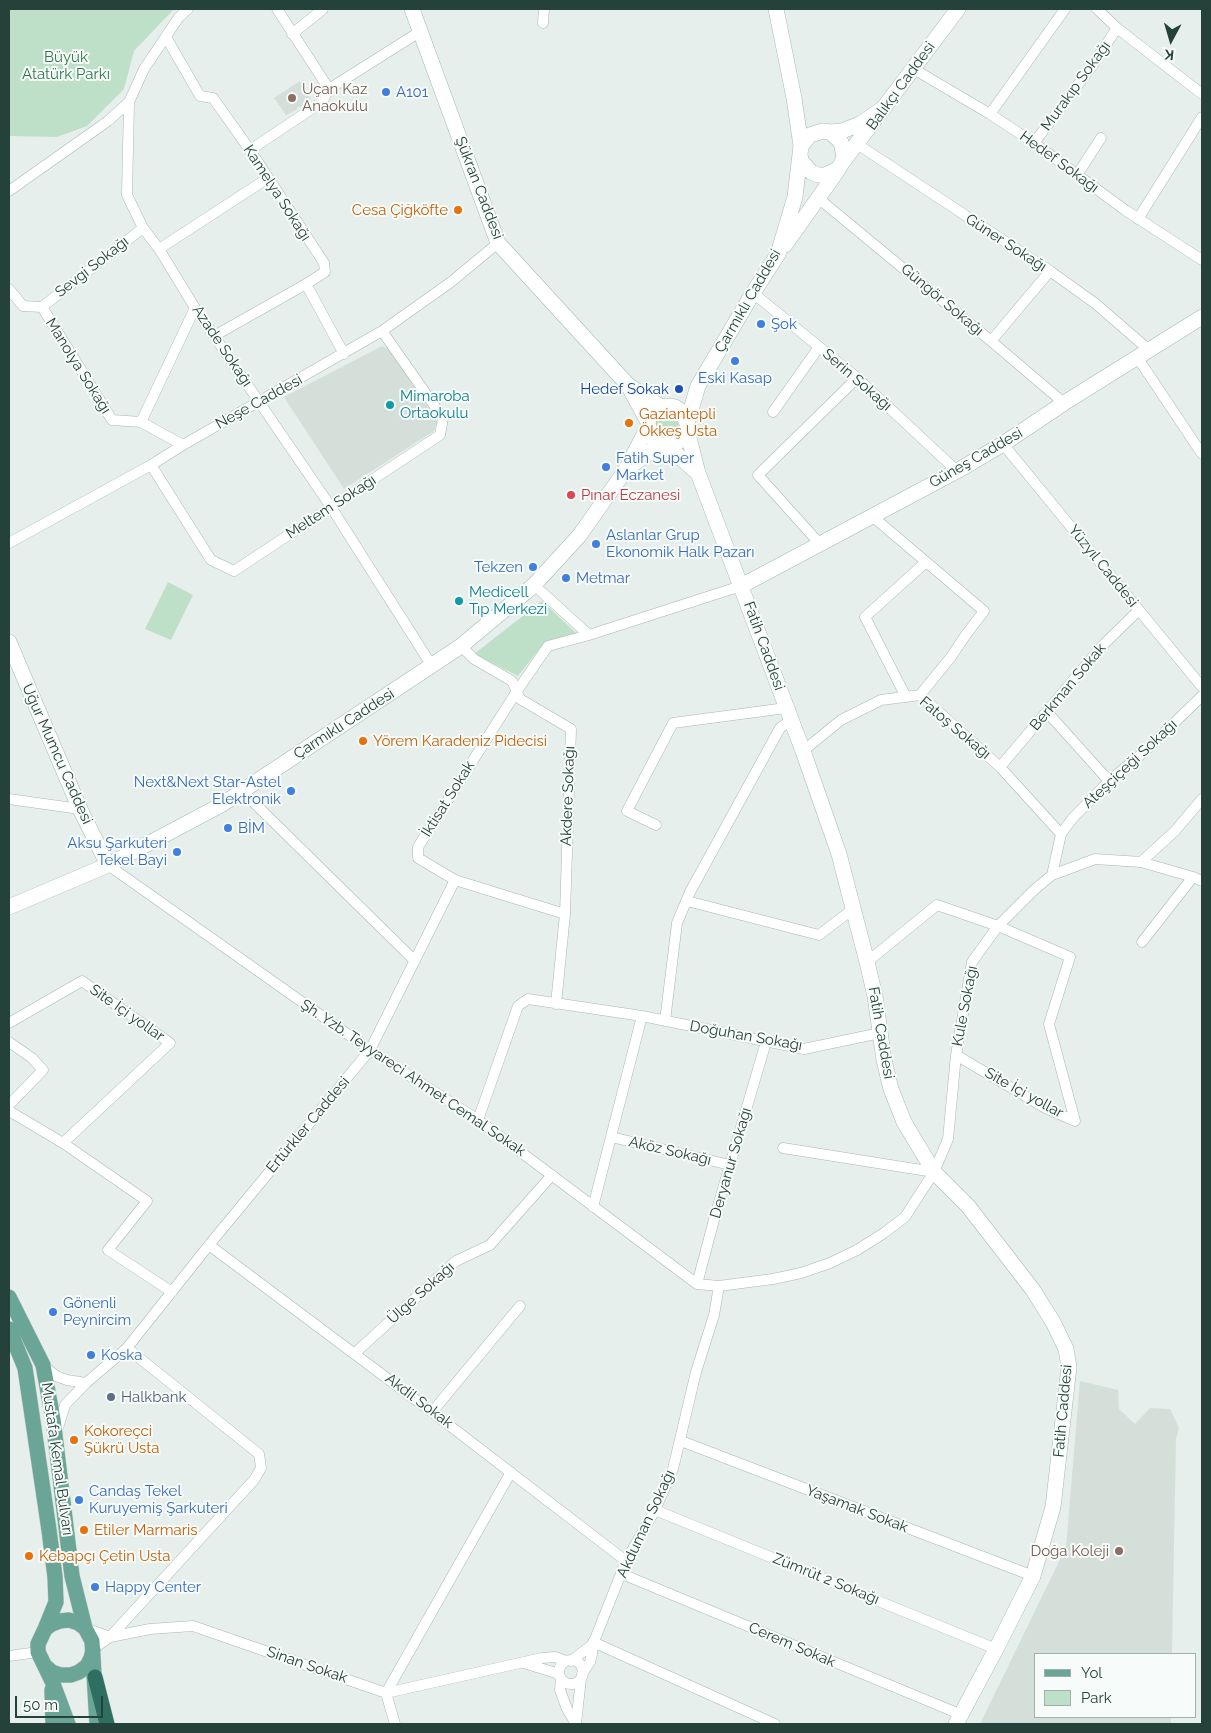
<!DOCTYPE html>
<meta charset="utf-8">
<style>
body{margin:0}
#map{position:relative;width:1211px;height:1733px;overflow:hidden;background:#e6efeb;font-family:Raleway,sans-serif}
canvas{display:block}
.frame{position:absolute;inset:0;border:10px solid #24423a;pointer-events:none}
.legend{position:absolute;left:1034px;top:1653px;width:162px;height:65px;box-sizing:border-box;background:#f7fbf9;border:1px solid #a3b1ad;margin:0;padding:6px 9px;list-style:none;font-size:15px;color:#24423a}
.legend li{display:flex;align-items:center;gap:10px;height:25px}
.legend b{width:25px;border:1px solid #a3b1ad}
.north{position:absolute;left:1146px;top:15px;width:50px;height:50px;-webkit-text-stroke:4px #f7fbf9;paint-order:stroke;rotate:186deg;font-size:14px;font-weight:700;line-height:20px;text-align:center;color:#24423a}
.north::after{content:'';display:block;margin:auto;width:18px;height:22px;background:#24423a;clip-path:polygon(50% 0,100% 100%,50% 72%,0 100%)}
.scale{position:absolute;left:15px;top:1696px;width:88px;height:22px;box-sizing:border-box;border:2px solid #24423a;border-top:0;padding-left:6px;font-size:15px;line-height:18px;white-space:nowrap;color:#24423a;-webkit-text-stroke:4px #f7fbf9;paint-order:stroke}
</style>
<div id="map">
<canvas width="1211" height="1733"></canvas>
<div class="frame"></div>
<ul class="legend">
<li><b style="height:6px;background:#6aa596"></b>Yol</li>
<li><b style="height:14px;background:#bfe0c8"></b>Park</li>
</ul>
<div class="north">K</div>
<div class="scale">50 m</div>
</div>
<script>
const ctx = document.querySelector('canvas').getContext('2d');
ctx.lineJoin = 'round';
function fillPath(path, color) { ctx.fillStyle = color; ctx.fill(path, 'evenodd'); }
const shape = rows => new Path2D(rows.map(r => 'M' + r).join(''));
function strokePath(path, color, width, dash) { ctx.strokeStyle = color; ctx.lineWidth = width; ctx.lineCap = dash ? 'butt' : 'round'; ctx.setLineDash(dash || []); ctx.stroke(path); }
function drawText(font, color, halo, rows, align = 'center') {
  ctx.font = font + ' Raleway,sans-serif'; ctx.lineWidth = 4; ctx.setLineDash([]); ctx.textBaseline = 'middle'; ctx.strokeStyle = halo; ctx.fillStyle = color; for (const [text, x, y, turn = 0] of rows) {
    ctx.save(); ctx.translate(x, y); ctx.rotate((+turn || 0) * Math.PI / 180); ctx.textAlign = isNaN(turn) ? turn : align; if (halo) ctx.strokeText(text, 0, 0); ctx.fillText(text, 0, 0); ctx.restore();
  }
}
fillPath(shape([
 [300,81,311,99,300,108,299,106,297,108,298,109,286,115,274,98],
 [382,346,389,349,437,421,434,431,344,489,284,397],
 [1080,1381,1118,1390,1119,1409,1135,1424,1150,1408,1170,1409,1179,1428,1176,1439,1172,1654,1035,1654,1035,1717,1171,1717,1171,1724,980,1724,1066,1547]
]), '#d4dfda');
fillPath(shape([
 [9,9,174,9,134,51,124,89,87,126,57,137,9,136],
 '655 427a12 12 0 1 1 24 0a12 12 0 1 1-24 0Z',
 [168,582,193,595,171,640,145,629],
 [542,601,576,633,545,642,518,676,474,654]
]), '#bfe0c8');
const street = shape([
 [188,9,179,17,144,69,129,102,127,195,143,228,159,249,195,308,331,507,432,666],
 [277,9,329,89],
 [1097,9,1117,28,1202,94],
 [543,23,544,9],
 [292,34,323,9],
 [166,37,200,96,213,98,250,150,324,263,325,272,306,284,214,336],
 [912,68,990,114,1034,143,1125,210,1202,260],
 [990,114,1065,9],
 [1034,143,1092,66,1117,28],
 [857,144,1050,271,1096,304,1149,350],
 [250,150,322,102,329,89,421,31],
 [1077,175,1101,138],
 [9,191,108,121,129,102],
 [818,198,991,341,1064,403],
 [1138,219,1202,117],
 [159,249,268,178],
 [306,284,344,354],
 [9,289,23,306,42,307,112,420,141,422,183,445],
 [753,293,855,376,957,471],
 [42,307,143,228],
 [991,341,1050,271],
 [1137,357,1202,454],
 [773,412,819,347],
 [141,422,195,308],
 [1003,444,1202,687],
 [151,465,211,560,234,571,440,435,443,418,382,331],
 [872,516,984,611,965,636,951,657,920,695],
 [9,543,151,465,183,445,382,331,451,282,498,243],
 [820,544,758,475,857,378],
 [534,585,589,635],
 [461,646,474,659,512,681,520,699,571,729,565,914,556,1004],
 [906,697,865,617,926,562],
 [1047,712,1109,781],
 [803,751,841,720,881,700,920,695,1000,767,1061,834],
 [1000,767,1102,646,1139,610],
 [242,791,415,961],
 [9,799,80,809],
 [656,825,627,811,673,723,786,708],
 [1141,862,1175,831,1202,799],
 [108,865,370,1050,478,1120,697,1284,719,1286,773,1279,801,1273,830,1263,857,1250,884,1233,905,1217,934,1172,948,1139,956,1055,972,962,998,926,1034,890,1052,875,1095,859,1141,862,1193,877,1202,881],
 [1052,875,1061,834,1072,819,1109,781,1144,752,1202,696],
 [687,901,819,935,853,909],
 [565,914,455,880,418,858,418,847,517,691,548,646,589,635,741,586],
 [1142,942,1193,877],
 [867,962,937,905,998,926,1070,957,1049,1024,1075,1121,1047,1109,956,1055],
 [665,1021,677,923,690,892,780,728,791,720],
 [9,1023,82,981,170,1043,63,1143,147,1201,108,1250,172,1292],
 [9,1042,32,1058,43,1070,9,1105],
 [9,1111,63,1143],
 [478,1120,518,1006,528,999,642,1016,804,1049,880,1033],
 [611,1137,730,1165],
 [783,1148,934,1172],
 [593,1207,642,1016],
 [209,1245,432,1412,626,1561],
 [697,1284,715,1216,766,1042],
 [355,1353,456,1261,490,1245,552,1175],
 [43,1365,56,1376,67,1380,86,1383],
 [432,1412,520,1306],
 [57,1431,65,1405,86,1383,127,1348,209,1245,370,1050,455,880],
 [681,1441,1033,1576],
 [655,1510,996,1649],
 [622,1574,962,1715],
 [85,1628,110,1637,254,1480,261,1468,259,1454,127,1348],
 [593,1642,775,1724],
 [93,1649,110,1637,150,1629,193,1626,386,1693,542,1658,555,1657,566,1661],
 [9,1656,38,1652],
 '559 1672a12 12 0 1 1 24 0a12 12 0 1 1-24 0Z',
 [571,1661,593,1644],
 [524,1663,559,1674],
 [582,1674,590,1662,592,1654,593,1644,626,1561,655,1510,673,1469,696,1372,714,1315,719,1286],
 [561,1678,560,1690,567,1709,576,1724],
 [395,1724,386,1693,511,1472],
 [576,1724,581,1678]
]);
const secondary = shape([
 [412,9,498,243,628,385,661,407],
 [776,9,794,98,801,146],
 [830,132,841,142,844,156,842,163,838,169,825,175,818,175,811,172,801,161,800,154,801,146,810,135,823,131,830,132,842,131,860,124,885,107],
 [800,154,795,197,778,254,753,293,698,386,687,423,687,430,698,473,803,751,839,854,867,962,875,996,884,1060,891,1089,904,1122,934,1172,968,1206,1033,1290,1053,1322,1066,1349,1069,1367,1053,1507,1033,1576,996,1649,956,1724],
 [842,163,958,9],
 [785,245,838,170],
 [629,387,648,422],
 [687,430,685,437,674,445,660,445,650,436,648,422,650,416,655,410,661,407,668,406,675,407,681,411,687,423],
 [667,446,698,473],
 [628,468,660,445],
 [741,586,957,471,1003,444,1064,403,1202,317],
 [9,642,80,809,108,865],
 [9,907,108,865,221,805,461,646,534,585,579,536,625,471,647,429]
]);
const primary = shape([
 [9,1297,43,1365,53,1419,72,1576,85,1628],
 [9,1329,25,1368,49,1530,55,1577,56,1602,45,1629],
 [45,1666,52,1672,61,1675,71,1675,79,1672,87,1666,91,1658,93,1650],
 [52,1690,53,1724],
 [68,1724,52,1681,38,1652,38,1644,45,1629,52,1624,60,1621,69,1620,78,1623,85,1628,92,1641,97,1724]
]);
const highway = shape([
 [95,1677,107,1724]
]);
strokePath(street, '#a8b8b2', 11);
strokePath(secondary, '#a4bbb3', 16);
strokePath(primary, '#c2cac8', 16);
strokePath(highway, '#c2cac8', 16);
strokePath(street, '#fff', 10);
strokePath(secondary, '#fff', 15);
strokePath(primary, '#6aa596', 15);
strokePath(highway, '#2f6f62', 15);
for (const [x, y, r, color] of [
 [386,92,5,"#3f7fe0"],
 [292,98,5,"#8d6e63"],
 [458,210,5,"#e8710a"],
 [761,324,5,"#3f7fe0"],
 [735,361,5,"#3f7fe0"],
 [679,389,5,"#1a4fb4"],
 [390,405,5,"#0f9aa8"],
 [629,423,5,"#e8710a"],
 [606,467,5,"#3f7fe0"],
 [571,495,5,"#e0444e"],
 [596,544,5,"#3f7fe0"],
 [533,567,5,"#3f7fe0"],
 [566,578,5,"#3f7fe0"],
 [459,601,5,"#0f9aa8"],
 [363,741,5,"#e8710a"],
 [291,791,5,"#3f7fe0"],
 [228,828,5,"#3f7fe0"],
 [177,852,5,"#3f7fe0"],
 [53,1312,5,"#3f7fe0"],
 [91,1355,5,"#3f7fe0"],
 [111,1397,5,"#5c6f8a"],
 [74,1440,5,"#e8710a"],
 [79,1500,5,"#3f7fe0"],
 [84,1530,5,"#e8710a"],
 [1119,1551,5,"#8d6e63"],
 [29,1556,5,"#e8710a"],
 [95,1587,5,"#3f7fe0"]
]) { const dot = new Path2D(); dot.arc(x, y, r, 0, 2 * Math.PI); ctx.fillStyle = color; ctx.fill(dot); strokePath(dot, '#f7fbf9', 2); }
drawText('15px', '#2d7a4b', '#f7fbf9', [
 ["Büyük",66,57],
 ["Atatürk Parkı",66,74]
]);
drawText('15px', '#24423a', '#f7fbf9', [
 ["Balıkçı Caddesi",901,86,-54],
 ["Murakıp Sokağı",1076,86,-54],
 ["Hedef Sokağı",1059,162,36],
 ["Şükran Caddesi",479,188,69],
 ["Kamelya Sokağı",277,193,57],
 ["Güner Sokağı",1006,243,33],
 ["Sevgi Sokağı",92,267,-38],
 ["Güngör Sokağı",942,300,40],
 ["Çarmıklı Caddesi",748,301,-60],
 ["Azade Sokağı",222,346,56],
 ["Manolya Sokağı",78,366,58],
 ["Serin Sokağı",857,380,41],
 ["Neşe Caddesi",259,402,-29],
 ["Güneş Caddesi",976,458,-30],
 ["Meltem Sokağı",331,507,-33],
 ["Yüzyıl Caddesi",1103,566,51],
 ["Fatih Caddesi",764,646,70],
 ["Berkman Sokak",1068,687,-50],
 ["Çarmıklı Caddesi",344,724,-33],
 ["Fatoş Sokağı",955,728,40],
 ["Uğur Mumcu Caddesi",57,754,66],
 ["Ateşçiçeği Sokağı",1130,764,-43],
 ["Akdere Sokağı",568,796,-88],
 ["İktisat Sokak",448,799,-58],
 ["Kule Sokağı",965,1006,-79],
 ["Site İçi yollar",127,1013,35],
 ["Fatih Caddesi",881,1033,80],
 ["Doğuhan Sokağı",746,1036,10],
 ["Şh. Yzb. Teyyareci Ahmet Cemal Sokak",413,1078,34],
 ["Site İçi yollar",1024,1093,29],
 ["Ertürkler Caddesi",308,1125,-50],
 ["Aköz Sokağı",670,1151,13],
 ["Deryanur Sokağı",731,1163,-74],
 ["Ülge Sokağı",421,1293,-42],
 ["Akdil Sokak",419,1401,37],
 ["Fatih Caddesi",1063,1411,-85],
 ["Mustafa Kemal Bulvarı",57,1459,82],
 ["Yaşamak Sokak",857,1509,21],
 ["Akduman Sokağı",646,1524,-65],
 ["Zümrüt 2 Sokağı",826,1579,22],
 ["Cerem Sokak",792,1645,23],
 ["Sinan Sokak",307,1665,19]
]);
drawText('15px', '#785e54', '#f7fbf9', [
 ["Uçan Kaz",302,89],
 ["Anaokulu",302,106],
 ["Doğa Koleji",1109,1551,"right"]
], 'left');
drawText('15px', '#366cbe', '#f7fbf9', [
 ["A101",396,92],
 ["Şok",771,324],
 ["Eski Kasap",735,378,"center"],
 ["Fatih Super",616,458],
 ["Market",616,475],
 ["Aslanlar Grup",606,535],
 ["Ekonomik Halk Pazarı",606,552],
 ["Tekzen",523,567,"right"],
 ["Metmar",576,578],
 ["Next&Next Star-Astel",281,782,"right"],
 ["Elektronik",281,799,"right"],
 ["BİM",238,828],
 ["Aksu Şarkuteri",167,843,"right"],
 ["Tekel Bayi",167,860,"right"],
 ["Gönenli",63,1303],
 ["Peynircim",63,1320],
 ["Koska",101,1355],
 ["Candaş Tekel",89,1491],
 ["Kuruyemiş Şarkuteri",89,1508],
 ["Happy Center",105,1587]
], 'left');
drawText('15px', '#c56008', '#f7fbf9', [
 ["Cesa Çiğköfte",448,210,"right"],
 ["Gaziantepli",639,414],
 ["Ökkeş Usta",639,431],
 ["Yörem Karadeniz Pidecisi",373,741],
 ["Kokoreçci",84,1431],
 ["Şükrü Usta",84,1448],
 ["Etiler Marmaris",94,1530],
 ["Kebapçı Çetin Usta",39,1556]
], 'left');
drawText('15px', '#164399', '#f7fbf9', [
 ["Hedef Sokak",669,389]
], 'right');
drawText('15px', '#0d838f', '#f7fbf9', [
 ["Mimaroba",400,396],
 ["Ortaokulu",400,413],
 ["Medicell",469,592],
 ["Tıp Merkezi",469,609]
], 'left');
drawText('15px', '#be3a42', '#f7fbf9', [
 ["Pınar Eczanesi",581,495]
], 'left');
drawText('15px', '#4e5e75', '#f7fbf9', [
 ["Halkbank",121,1397]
], 'left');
</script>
